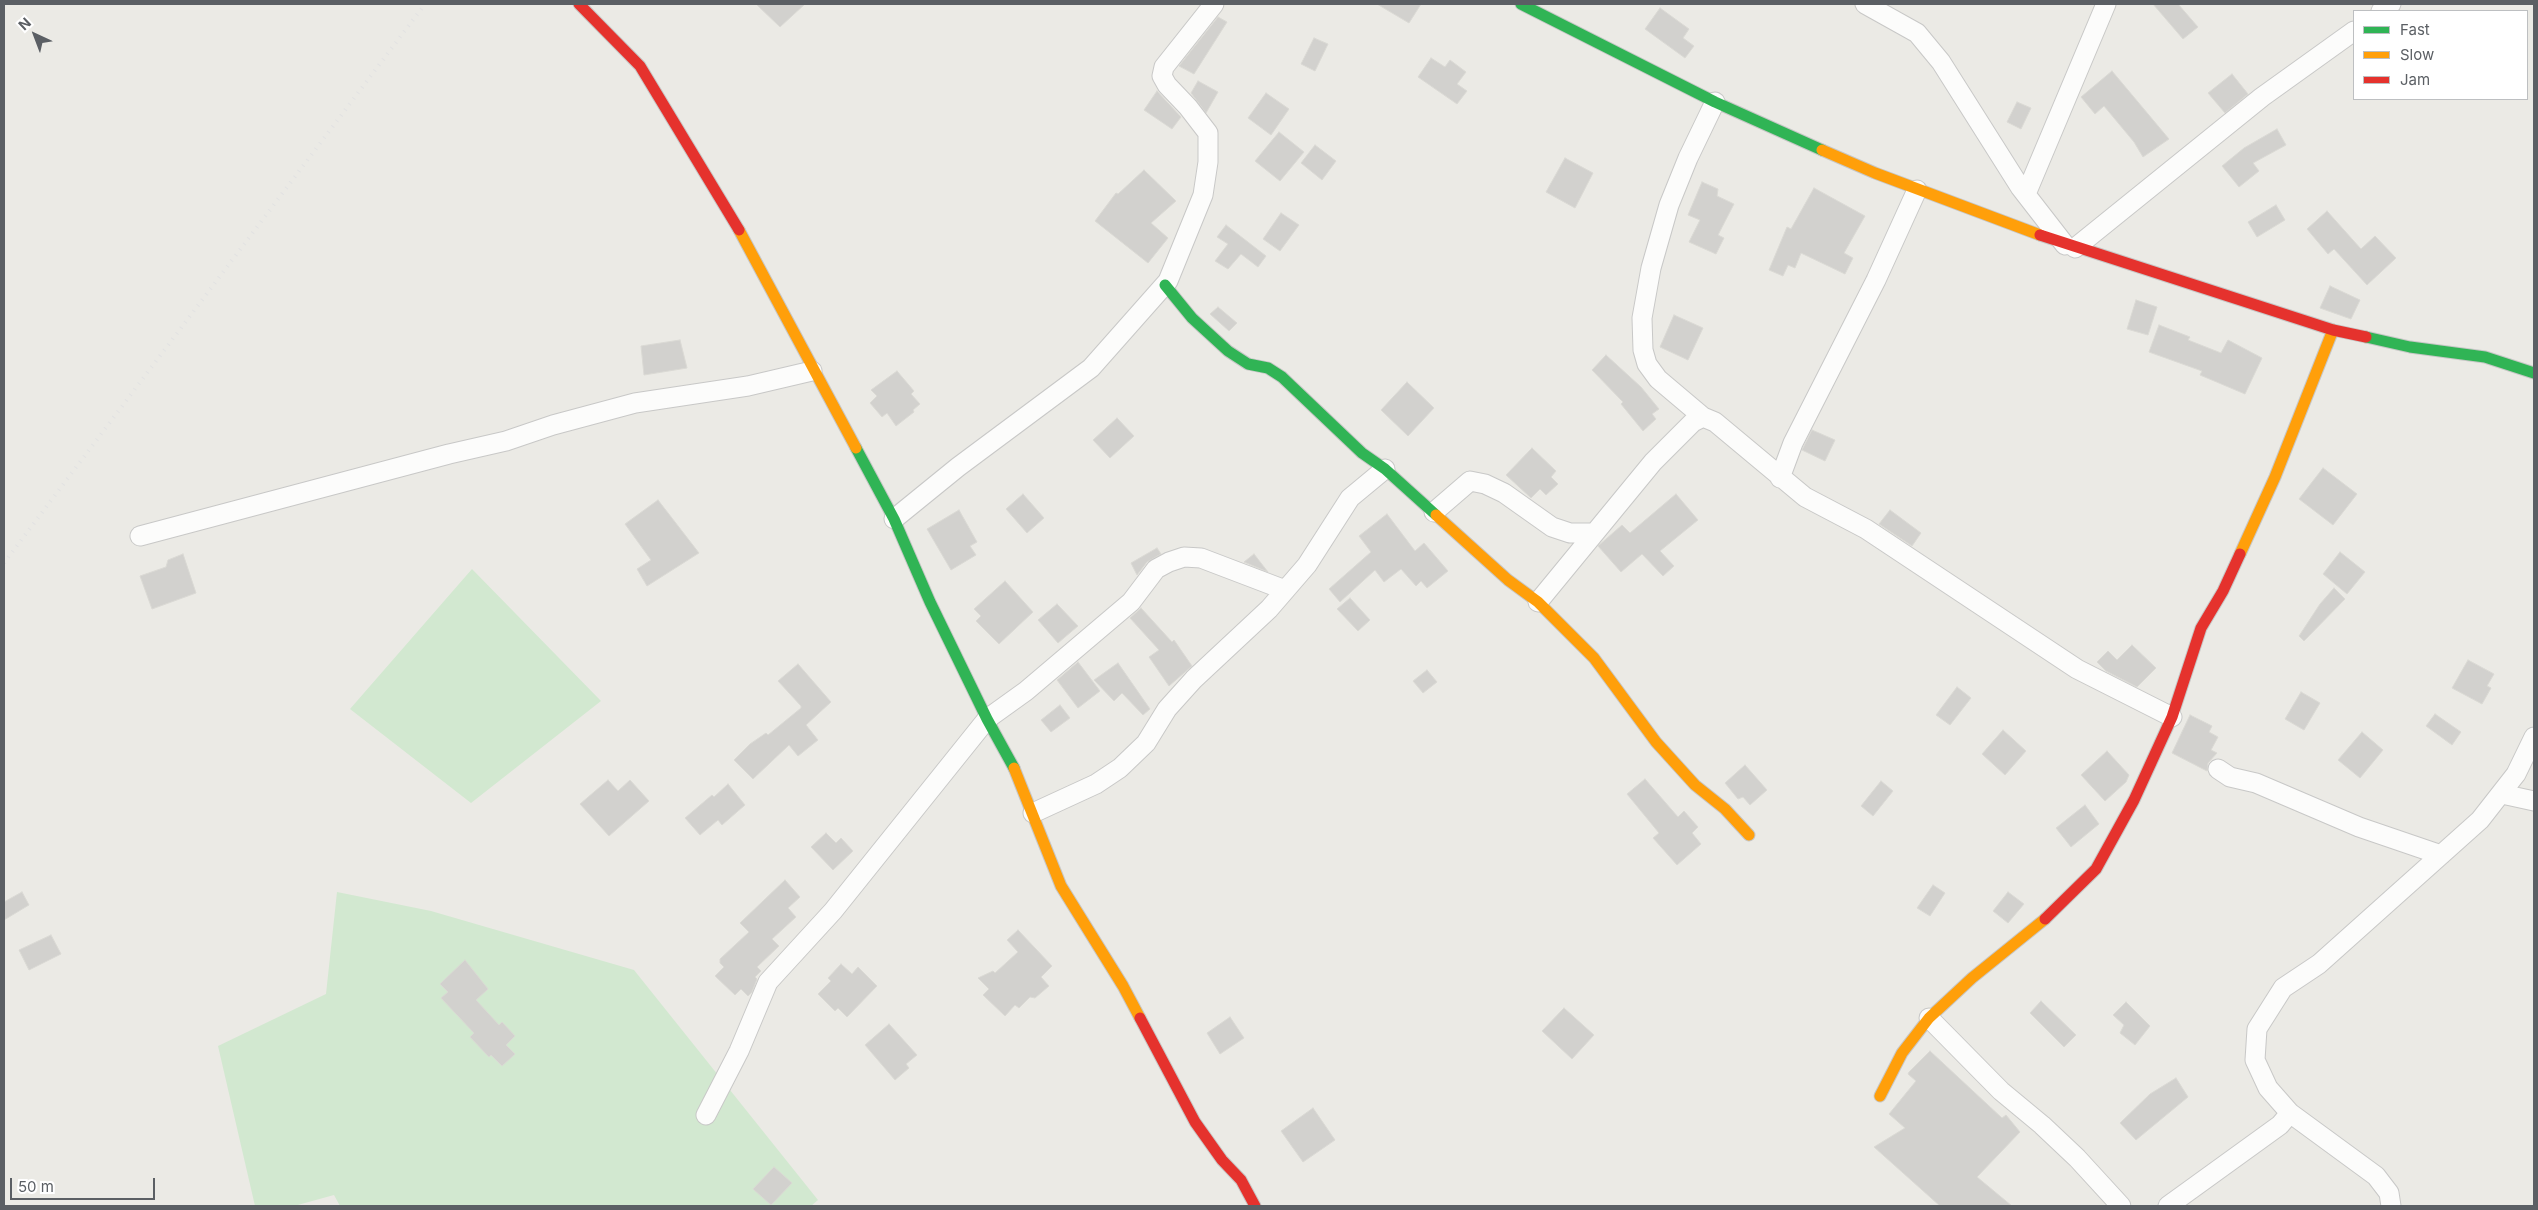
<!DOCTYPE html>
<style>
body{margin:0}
#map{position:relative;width:2538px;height:1210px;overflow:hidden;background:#ebeae5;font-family:Inter,sans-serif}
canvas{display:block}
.frame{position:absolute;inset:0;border:5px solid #5b5f64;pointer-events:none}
.legend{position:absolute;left:2353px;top:10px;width:175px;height:90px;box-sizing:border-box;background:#fff;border:1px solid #bdbfc1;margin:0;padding:6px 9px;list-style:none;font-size:15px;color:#5b5f64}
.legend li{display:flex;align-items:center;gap:10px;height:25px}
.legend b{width:25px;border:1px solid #bdbfc1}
.north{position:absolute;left:10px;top:10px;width:50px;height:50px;-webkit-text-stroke:4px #fff;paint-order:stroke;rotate:317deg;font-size:14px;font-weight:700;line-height:20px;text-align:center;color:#5b5f64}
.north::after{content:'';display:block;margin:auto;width:18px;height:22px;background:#5b5f64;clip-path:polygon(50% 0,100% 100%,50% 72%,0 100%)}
.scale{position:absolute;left:10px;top:1178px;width:145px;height:22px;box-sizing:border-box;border:2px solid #5b5f64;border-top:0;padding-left:6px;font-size:15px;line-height:18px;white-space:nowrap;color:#5b5f64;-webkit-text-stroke:4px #fff;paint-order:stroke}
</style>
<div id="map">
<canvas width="2538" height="1210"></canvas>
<div class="frame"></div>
<ul class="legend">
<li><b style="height:6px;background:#30b455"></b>Fast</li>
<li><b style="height:6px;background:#ff9f0a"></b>Slow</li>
<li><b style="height:6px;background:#e5322d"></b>Jam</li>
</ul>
<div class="north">N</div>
<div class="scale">50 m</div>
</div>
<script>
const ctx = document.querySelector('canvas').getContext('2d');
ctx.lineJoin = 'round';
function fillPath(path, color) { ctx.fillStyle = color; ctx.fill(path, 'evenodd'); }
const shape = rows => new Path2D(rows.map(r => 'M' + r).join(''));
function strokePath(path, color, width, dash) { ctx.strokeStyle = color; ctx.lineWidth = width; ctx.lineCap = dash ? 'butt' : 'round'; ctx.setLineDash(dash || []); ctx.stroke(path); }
fillPath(shape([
 [472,569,601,701,471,803,350,709],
 [337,892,431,911,634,970,818,1200,811,1206,340,1206,334,1195,294,1206,255,1206,218,1046,326,994]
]), '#d2e8d0');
const building = shape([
 [756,4,805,4,780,27,756,4],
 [1377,4,1421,4,1409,23,1377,4],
 [2153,4,2178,4,2198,27,2183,39,2153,4],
 [1660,8,1689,29,1683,38,1694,46,1685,58,1645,29,1660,8],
 [1218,17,1227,22,1194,74,1179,66,1218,17],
 [1314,38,1328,44,1315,71,1301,64,1314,38],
 [1431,58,1445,67,1450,60,1466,72,1457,84,1467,91,1457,104,1418,77,1431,58],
 [2112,71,2169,139,2143,157,2134,142,2104,106,2095,114,2081,97,2112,71],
 [2232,74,2248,94,2225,113,2208,93,2232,74],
 [1198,81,1218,92,1206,113,1191,93,1198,81],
 [1157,91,1181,117,1172,129,1144,110,1157,91],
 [1266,93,1289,109,1271,135,1248,118,1266,93],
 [2017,102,2031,108,2021,129,2007,122,2017,102],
 [2277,129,2286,145,2253,163,2259,171,2239,187,2222,166,2244,148,2277,129],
 [1279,132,1304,152,1280,181,1255,161,1279,132],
 [1315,145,1336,161,1322,180,1301,163,1315,145],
 [1565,158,1593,173,1575,208,1546,192,1565,158],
 [1144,170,1176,201,1151,223,1168,238,1148,263,1095,221,1116,193,1118,194,1144,170],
 [1702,182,1718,189,1717,196,1734,204,1718,235,1724,238,1716,254,1689,242,1700,220,1688,215,1702,182],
 [1814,188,1865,216,1844,253,1853,258,1845,274,1801,253,1795,268,1788,265,1783,276,1769,270,1787,227,1791,229,1814,188],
 [2276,205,2285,220,2257,237,2248,222,2276,205],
 [2327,211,2361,249,2375,236,2396,258,2367,285,2334,249,2328,254,2307,229,2327,211],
 [1281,213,1299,225,1280,251,1263,239,1281,213],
 [1226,225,1266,256,1258,267,1241,254,1228,269,1215,261,1228,244,1217,237,1226,225],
 [2330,286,2360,300,2351,319,2320,308,2330,286],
 [2136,300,2157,307,2148,335,2127,329,2136,300],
 [1218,307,1237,323,1229,331,1210,314,1218,307],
 [1674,315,1703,328,1688,360,1660,347,1674,315],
 [2159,325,2190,337,2188,340,2221,353,2228,340,2262,358,2245,394,2200,375,2202,371,2149,352,2159,325],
 [680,340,687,368,644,375,641,346,680,340],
 [1606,355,1641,387,1659,409,1652,414,1656,419,1643,431,1621,404,1623,402,1592,370,1606,355],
 [897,371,914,391,911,394,920,404,913,410,914,412,896,426,887,413,882,417,870,403,877,396,871,390,897,371],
 [1407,382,1434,408,1408,436,1381,410,1407,382],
 [1117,418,1134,436,1110,458,1093,440,1117,418],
 [1812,430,1835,440,1825,461,1802,450,1812,430],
 [1532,448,1556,471,1551,477,1558,484,1546,495,1540,489,1531,498,1506,475,1532,448],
 [2323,468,2357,494,2333,525,2299,499,2323,468],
 [1023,494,1044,518,1027,533,1006,509,1023,494],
 [1676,494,1698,520,1660,551,1674,566,1663,576,1642,554,1621,572,1598,546,1622,525,1630,533,1676,494],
 [658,500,699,553,647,586,637,569,651,560,625,524,658,500],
 [959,510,977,542,970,546,976,555,951,570,927,529,959,510],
 [1890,510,1921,533,1912,546,1879,524,1890,510],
 [1387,514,1415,551,1424,543,1448,571,1427,588,1421,581,1416,586,1401,569,1384,582,1375,570,1340,602,1329,589,1371,552,1359,536,1387,514],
 [1157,548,1161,554,1147,562,1137,575,1131,563,1157,548],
 [2340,552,2365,572,2347,594,2323,574,2340,552],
 [183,554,196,593,152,609,140,576,166,567,168,560,183,554],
 [1254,554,1268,572,1244,562,1254,554],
 [1005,581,1033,612,999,644,976,621,981,616,974,609,1005,581],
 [2334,588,2345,599,2304,641,2299,636,2320,604,2334,588],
 [1350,598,1370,620,1358,631,1337,609,1350,598],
 [1057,604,1078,626,1058,643,1038,620,1057,604],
 [1141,608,1172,642,1174,640,1192,666,1169,686,1149,657,1159,650,1130,618,1141,608],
 [2132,645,2156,668,2137,687,2106,671,2097,662,2108,651,2117,660,2132,645],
 [2468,660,2494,674,2487,686,2491,688,2482,704,2452,688,2468,660],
 [1078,662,1100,691,1078,708,1057,680,1078,662],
 [1118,663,1150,709,1143,715,1122,693,1114,701,1094,680,1118,663],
 [798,664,831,702,806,725,818,740,798,756,789,745,753,779,734,760,750,744,766,733,768,735,801,708,801,706,778,681,798,664],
 [1427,670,1437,682,1423,693,1413,681,1427,670],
 [1957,687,1971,698,1950,725,1936,715,1957,687],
 [2301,692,2320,703,2304,730,2285,719,2301,692],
 [1060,705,1070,718,1051,732,1041,720,1060,705],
 [2435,714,2461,732,2452,745,2426,726,2435,714],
 [2190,715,2212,726,2209,732,2218,737,2211,750,2217,753,2208,763,2207,771,2172,753,2190,715],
 [2003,730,2026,751,2005,775,1982,754,2003,730],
 [2362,732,2383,750,2360,778,2338,760,2362,732],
 [2107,751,2129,775,2126,782,2105,801,2081,775,2107,751],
 [1745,765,1767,790,1750,805,1743,797,1738,799,1725,783,1745,765],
 [1645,779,1678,817,1684,811,1698,827,1692,833,1701,844,1677,865,1653,838,1659,833,1627,794,1645,779],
 [608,780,618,791,630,780,649,801,609,836,580,804,608,780],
 [1881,781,1893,791,1873,816,1861,806,1881,781],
 [728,784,745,805,722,825,718,820,700,835,685,818,712,795,714,797,728,784],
 [2085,805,2099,824,2071,847,2056,828,2085,805],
 [826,833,836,843,841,838,853,851,833,870,811,847,826,833],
 [785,880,800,897,788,908,796,917,772,939,779,946,757,967,761,971,755,977,757,979,752,992,748,996,741,989,735,995,715,976,724,967,720,963,720,959,749,932,740,923,785,880],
 [1933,885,1945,893,1930,916,1917,908,1933,885],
 [22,892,29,905,4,920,4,902,22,892],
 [2008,892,2024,904,2008,923,1993,911,2008,892],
 [1018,930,1052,966,1041,977,1049,986,1035,998,1030,997,1019,1008,1015,1005,1005,1016,983,995,989,989,978,978,993,971,995,973,1018,952,1007,940,1018,930],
 [51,935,61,954,29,970,19,950,51,935],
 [465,960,488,989,476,1000,499,1025,502,1022,515,1036,506,1045,515,1054,502,1066,491,1055,489,1057,470,1037,474,1033,441,998,448,992,440,984,465,960],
 [841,964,852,974,858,967,877,986,847,1017,838,1008,835,1011,818,994,831,981,828,978,841,964],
 [2041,1001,2076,1035,2064,1047,2030,1013,2041,1001],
 [2126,1002,2150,1026,2135,1045,2120,1033,2124,1025,2113,1015,2126,1002],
 [1564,1008,1594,1035,1572,1059,1542,1031,1564,1008],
 [1230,1017,1244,1038,1220,1054,1207,1033,1230,1017],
 [889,1024,917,1055,906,1064,909,1068,895,1080,865,1045,889,1024],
 [1930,1051,2002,1118,2006,1115,2020,1132,1977,1177,2012,1206,1940,1206,1874,1147,1905,1128,1889,1114,1916,1081,1908,1074,1909,1072,1930,1051],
 [2176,1078,2188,1097,2136,1140,2120,1123,2150,1094,2176,1078],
 [1313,1108,1335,1140,1303,1162,1281,1131,1313,1108],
 [774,1167,792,1183,771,1205,753,1189,774,1167]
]);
fillPath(building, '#d2d1ce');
strokePath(building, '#dad9d4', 1);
const street = shape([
 [1865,4,1917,33,1941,62,2020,187,2065,245],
 [2381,11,2391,4],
 [2026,194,2106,4],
 [2075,248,2262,97,2354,31],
 [1703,417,1658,379,1647,364,1643,350,1642,318,1651,268,1669,205,1688,158,1715,102],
 [1780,478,1793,443,1876,280,1917,190],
 [1434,512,1470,481,1485,484,1504,493,1552,527,1570,533,1594,533],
 [894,519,958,467,1091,368,1168,281,1203,195,1208,162,1208,133,1188,107,1167,85,1162,76,1164,67,1214,4],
 [140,536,449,454,506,441,553,425,635,403,748,386,812,371],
 [1538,602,1653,462,1693,422,1703,417,1715,422,1805,497,1866,529,2077,669,2172,717],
 [2218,769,2230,777,2256,783,2359,827,2441,855],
 [2502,794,2534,801],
 [1033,813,1096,784,1120,768,1146,743,1167,709,1194,679,1269,609,1307,565,1350,498,1385,469],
 [1929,1018,2001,1091,2042,1125,2077,1158,2121,1206],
 [706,1115,739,1051,768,982,833,911,987,719,1026,691,1131,602,1156,569,1169,562,1184,557,1201,558,1285,590],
 [2168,1206,2280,1125,2290,1113],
 [2391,1206,2389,1193,2376,1176,2290,1113,2268,1088,2255,1060,2257,1029,2283,988,2319,964,2480,820,2516,774,2534,737]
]);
const fast = shape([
 [1521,4,1715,102,1822,150],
 [1165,285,1192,318,1228,351,1248,364,1268,368,1282,377,1362,453,1385,469,1436,515],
 [2366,337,2410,347,2485,357,2534,373],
 [856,448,894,519,930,602,987,719,1014,768]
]);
const slow = shape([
 [1822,150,1875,173,2040,235],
 [739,230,856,448],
 [1436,515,1508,580,1538,602,1594,658,1656,742,1695,785,1725,809,1749,835],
 [2240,554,2275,477,2333,330],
 [1014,768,1061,886,1123,986,1140,1018],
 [1880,1096,1902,1053,1929,1018,1972,978,2045,919]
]);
const jam = shape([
 [579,4,640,66,739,230],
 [2040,235,2333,330,2366,337],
 [2045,919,2096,869,2134,800,2172,717,2201,628,2223,591,2240,554],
 [1140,1018,1195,1122,1222,1160,1241,1180,1255,1206]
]);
strokePath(street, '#c8c8c7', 21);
strokePath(fast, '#c7c7c6', 13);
strokePath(slow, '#c7c7c6', 13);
strokePath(jam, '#c7c7c6', 13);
strokePath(street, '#fcfcfb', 19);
strokePath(fast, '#30b455', 11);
strokePath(slow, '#ff9f0a', 11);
strokePath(jam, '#e5322d', 11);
strokePath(shape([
 [4,563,425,4]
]), '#e2e2e2', 4, [1, 6]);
</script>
